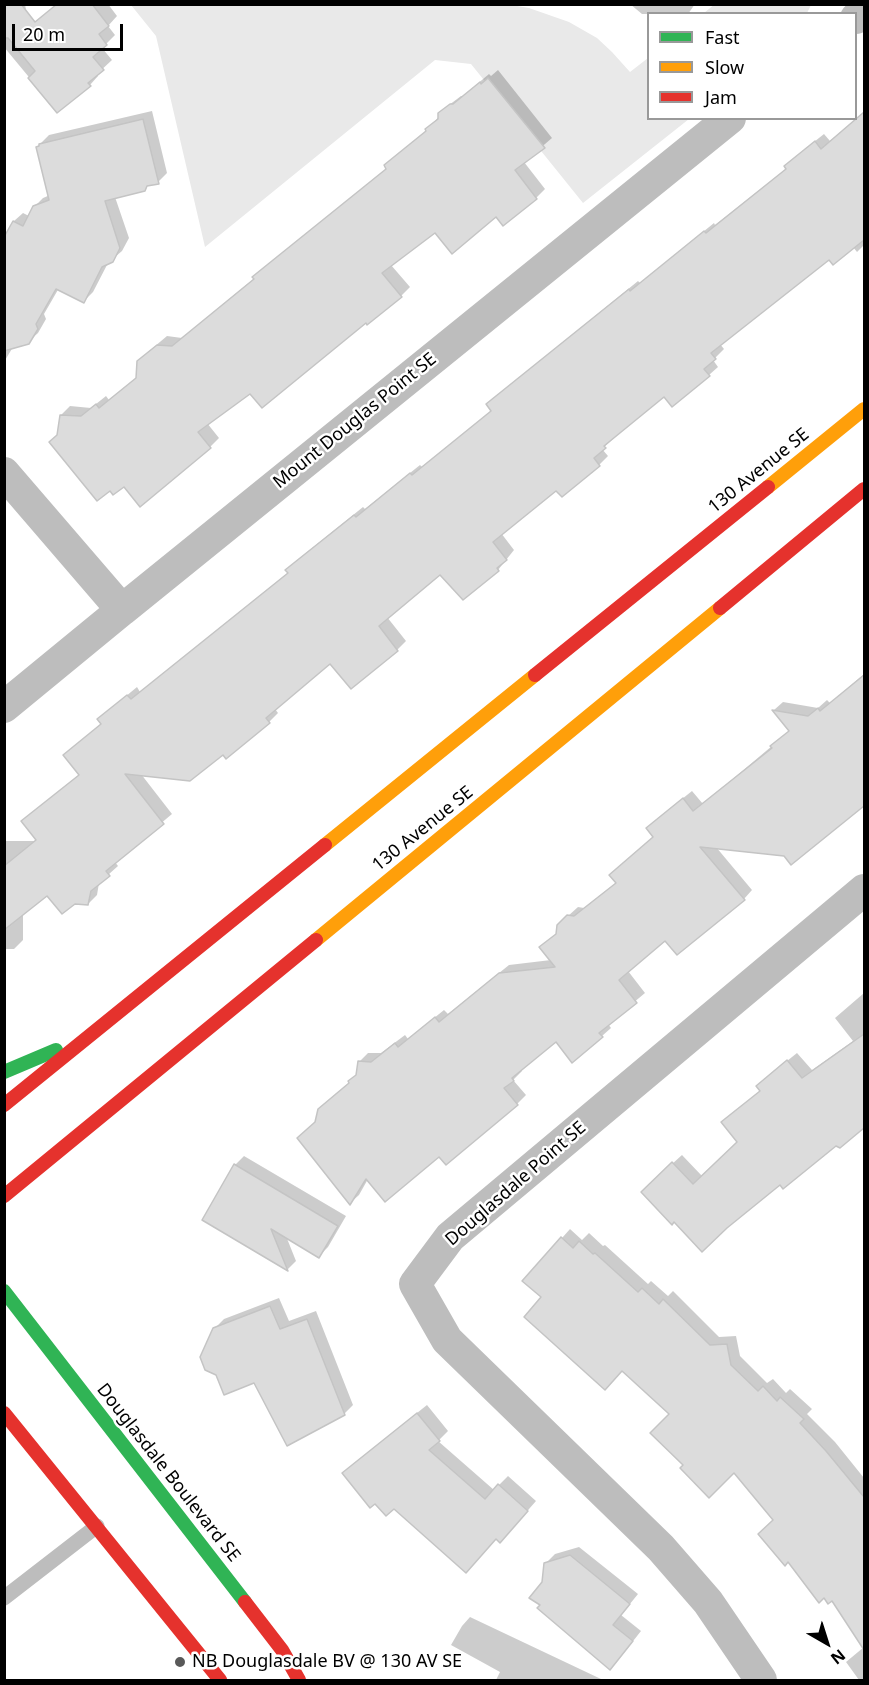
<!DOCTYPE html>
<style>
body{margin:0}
#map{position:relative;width:869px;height:1685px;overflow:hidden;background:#fff;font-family:"Noto Sans",sans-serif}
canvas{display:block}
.frame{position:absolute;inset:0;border:6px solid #000;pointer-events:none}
.legend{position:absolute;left:647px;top:12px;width:210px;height:108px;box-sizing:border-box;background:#fff;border:2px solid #999;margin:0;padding:8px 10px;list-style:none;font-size:18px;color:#000}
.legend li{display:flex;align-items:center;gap:12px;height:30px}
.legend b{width:30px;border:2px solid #999}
.north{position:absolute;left:797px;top:1613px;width:60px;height:60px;-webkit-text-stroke:4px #fff;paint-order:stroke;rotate:141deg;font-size:16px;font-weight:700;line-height:24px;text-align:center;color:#000}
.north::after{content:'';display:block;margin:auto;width:21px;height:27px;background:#000;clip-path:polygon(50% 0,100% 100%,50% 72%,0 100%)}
.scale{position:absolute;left:12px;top:24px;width:111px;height:27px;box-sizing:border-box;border:3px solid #000;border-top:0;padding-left:8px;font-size:18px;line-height:21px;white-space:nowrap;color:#000;-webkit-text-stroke:4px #fff;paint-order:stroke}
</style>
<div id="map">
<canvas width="869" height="1685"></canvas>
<div class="frame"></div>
<ul class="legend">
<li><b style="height:8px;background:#30b455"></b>Fast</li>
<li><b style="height:8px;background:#ff9f0a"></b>Slow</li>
<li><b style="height:8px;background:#e5322d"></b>Jam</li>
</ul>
<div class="north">N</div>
<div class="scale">20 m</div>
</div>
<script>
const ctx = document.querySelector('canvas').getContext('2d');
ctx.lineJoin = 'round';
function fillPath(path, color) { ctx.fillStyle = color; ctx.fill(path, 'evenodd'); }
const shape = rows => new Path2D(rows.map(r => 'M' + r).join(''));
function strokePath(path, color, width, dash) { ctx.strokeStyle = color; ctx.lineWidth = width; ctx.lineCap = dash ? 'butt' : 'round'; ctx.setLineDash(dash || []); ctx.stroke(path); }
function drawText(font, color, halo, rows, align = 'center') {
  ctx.font = font + ' "Noto Sans",sans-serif'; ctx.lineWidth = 5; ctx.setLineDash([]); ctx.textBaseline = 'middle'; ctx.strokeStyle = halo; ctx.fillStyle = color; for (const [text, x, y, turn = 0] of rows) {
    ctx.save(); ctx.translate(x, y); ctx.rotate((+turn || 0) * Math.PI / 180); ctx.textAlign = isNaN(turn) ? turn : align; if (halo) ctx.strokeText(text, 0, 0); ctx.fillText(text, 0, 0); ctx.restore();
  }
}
fillPath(shape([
 [505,4,529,8,569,22,597,38,612,52,630,72,648,58,648,118,689,119,583,203,471,64,435,60,205,247,156,36,131,5],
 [715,4,811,4,811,5,807,13,704,13]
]), '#e9e9e9');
fillPath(shape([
 [4,4,25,4,29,28,57,4,108,4,117,16,108,26,115,35,102,48,112,60,97,74,98,76,90,85,57,111,4,47],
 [630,4,695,4,688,14,642,14],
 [498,70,552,138,524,162,545,189,536,198,504,224,496,214,435,230,391,265,410,287,401,296,366,321,250,392,207,423,219,438,210,447,124,485,59,434,61,415,70,406,91,408,106,396,109,400,138,377,139,361,148,352,167,336,182,338,388,168,386,165,427,130,449,105,461,96,463,96,489,74,491,76],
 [152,111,167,173,158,182,149,184,144,189,115,197,129,238,122,251,108,263,93,292,84,301,59,288,44,314,46,319,38,333,28,342,13,347,4,362,4,240,14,221,23,213,29,216,34,207,43,198,50,195,37,147,49,135],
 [864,112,864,245,857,252,853,247,830,258,720,344,724,349,713,360,718,367,709,375,664,395,612,437,614,438,602,449,608,456,599,465,557,489,501,533,514,550,498,570,441,573,387,617,406,641,397,650,330,662,275,709,278,713,269,722,223,753,141,774,172,814,115,862,118,866,99,883,97,895,88,904,47,894,23,914,23,940,14,949,4,949,4,841,39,841,32,813,80,774,65,755,102,723,108,711,137,687,140,692,289,572,296,561,363,507,365,509,420,465,422,467,493,410,497,396,638,281,640,283,714,223,715,225,787,168,795,157,824,134,830,141],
 [864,674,864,766,853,775,864,790,864,804,785,855,716,847,752,890,744,899,666,939,628,971,645,993,608,1024,611,1028,602,1036,557,1040,521,1069,522,1071,513,1080,526,1095,517,1104,440,1155,368,1179,359,1195,350,1203,317,1121,358,1073,359,1062,368,1053,381,1053,405,1035,408,1039,444,1010,448,1014,509,965,551,960,541,947,558,933,568,916,578,907,584,908,617,882,655,836,657,819,692,791,703,804,791,730,774,710,783,702,818,708,827,700,830,703],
 [864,993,864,1122,780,1183,726,1227,651,1183,682,1155,702,1176,739,1142,767,1077,797,1053,812,1070,853,1041,835,1018],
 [244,1156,346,1216,328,1247,319,1256,286,1236,296,1261,288,1269,204,1219,235,1165],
 [570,1229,582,1240,589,1233,603,1246,605,1245,648,1284,651,1281,668,1296,673,1291,719,1337,736,1336,740,1356,767,1383,773,1379,786,1393,790,1389,812,1409,807,1414,835,1442,864,1478,864,1680,859,1680,846,1662,864,1647,775,1520,734,1471,685,1465,671,1414,543,1297,562,1238],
 [279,1298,289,1321,316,1311,353,1405,344,1414,254,1381,214,1329,224,1319],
 [427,1405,448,1431,438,1441,494,1490,508,1476,536,1501,509,1532,353,1464],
 [579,1547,638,1594,621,1615,641,1631,619,1659,542,1605,545,1564,555,1554],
 [470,1617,601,1679,496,1680,500,1672,451,1645,462,1626]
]), '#0003');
const building = shape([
 [4,4,21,4,35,22,57,4,92,4,109,26,99,34,107,45,93,57,104,70,88,83,91,86,57,113,28,78,35,71,8,38,4,38,4,4],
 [488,78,545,148,515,170,537,199,503,226,496,217,452,254,435,233,382,273,402,297,367,325,366,323,262,408,250,394,198,432,211,448,140,507,124,487,113,495,110,491,97,501,49,442,57,435,60,415,81,416,96,404,99,408,136,378,137,361,157,345,172,346,254,279,252,277,386,169,384,165,426,131,425,129,438,119,438,113,450,104,453,104,480,82,481,84,488,78],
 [864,112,864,240,833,265,829,260,711,353,716,359,704,369,710,376,672,407,664,397,604,446,606,448,594,458,600,466,562,497,556,491,493,542,507,560,497,568,499,571,463,600,440,575,379,626,398,651,351,689,330,664,266,718,270,723,226,759,223,755,190,781,125,774,164,824,106,871,110,876,91,891,88,905,75,904,62,914,47,896,4,930,4,866,36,840,21,821,79,775,63,755,101,724,97,719,127,695,131,699,288,573,285,570,354,515,356,517,410,473,412,475,491,411,486,404,629,289,630,291,704,231,706,233,786,169,784,166,815,141,821,149,864,112],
 [143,119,159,184,147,186,145,191,105,201,120,248,113,262,102,267,84,303,56,289,36,324,38,329,29,344,4,351,4,237,13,221,23,226,33,206,49,200,36,147,39,146,39,144,143,119],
 [864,675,864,806,791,865,784,856,700,847,745,900,677,955,665,941,619,980,637,1003,599,1033,603,1037,572,1063,556,1042,512,1078,514,1081,504,1088,518,1105,446,1165,439,1157,385,1202,366,1179,350,1205,297,1138,315,1122,318,1109,349,1083,348,1081,356,1075,358,1061,371,1062,395,1043,398,1047,435,1017,439,1022,499,973,555,967,539,947,556,934,557,925,567,915,574,916,616,883,609,875,653,837,646,828,683,798,693,811,772,748,770,746,789,731,772,710,808,716,818,708,820,711,864,675],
 [864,1034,864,1128,840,1148,836,1146,783,1189,780,1185,727,1228,702,1252,674,1222,672,1225,641,1192,672,1162,693,1184,737,1142,721,1122,760,1091,756,1086,787,1060,802,1078,864,1034],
 [234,1164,338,1226,319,1258,271,1229,288,1271,202,1220,234,1164],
 [561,1237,573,1248,579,1241,593,1254,595,1253,638,1292,642,1288,659,1304,663,1299,710,1345,727,1344,731,1365,758,1391,763,1386,777,1401,780,1397,804,1419,800,1423,826,1451,864,1497,864,1650,832,1601,828,1604,824,1598,819,1603,788,1562,785,1566,758,1534,773,1520,734,1473,709,1498,680,1468,683,1465,650,1433,669,1414,622,1371,605,1390,524,1317,541,1297,522,1281,561,1237],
 [270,1306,280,1329,307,1319,345,1415,287,1446,254,1383,224,1395,216,1375,205,1370,200,1357,213,1328,270,1306],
 [417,1413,440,1441,429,1450,485,1499,498,1484,528,1511,500,1543,496,1539,466,1573,394,1509,386,1516,375,1504,370,1508,342,1473,417,1413],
 [570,1555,630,1604,613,1625,633,1641,610,1670,537,1608,540,1605,529,1598,542,1582,544,1563,570,1555]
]);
fillPath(building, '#dcdcdc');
strokePath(building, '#c4c4c4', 1.5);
strokePath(shape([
 [4,1598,97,1526]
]), '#bdbdbd', 15);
strokePath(shape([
 [856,18,864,11],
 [4,473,122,610,730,118],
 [4,707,122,610],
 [761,1680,708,1602,661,1548,447,1340,415,1284,450,1237,864,890]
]), '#bdbdbd', 32);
strokePath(shape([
 [4,1072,56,1050],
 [4,1291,245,1602]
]), '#30b455', 14);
strokePath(shape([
 [768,487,864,409],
 [325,845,535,675],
 [316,940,720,608]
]), '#ff9f0a', 14);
strokePath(shape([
 [720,608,864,489],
 [535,675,768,487],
 [4,1105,325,845],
 [4,1196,316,940],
 [4,1413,220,1680],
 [245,1602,282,1650,299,1680]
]), '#e5322d', 14);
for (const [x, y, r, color] of [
 [180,1662,6,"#595959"]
]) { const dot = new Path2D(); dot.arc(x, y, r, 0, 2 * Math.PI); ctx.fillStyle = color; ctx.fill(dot); strokePath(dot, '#fff', 2); }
drawText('18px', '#000', '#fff', [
 ["Mount Douglas Point SE",355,421,-39],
 ["130 Avenue SE",759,471,-39],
 ["130 Avenue SE",423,829,-39],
 ["Douglasdale Point SE",516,1184,-41],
 ["Douglasdale Boulevard SE",168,1473,52]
]);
drawText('18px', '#000', '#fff', [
 ["NB Douglasdale BV @ 130 AV SE",192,1662]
], 'left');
</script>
